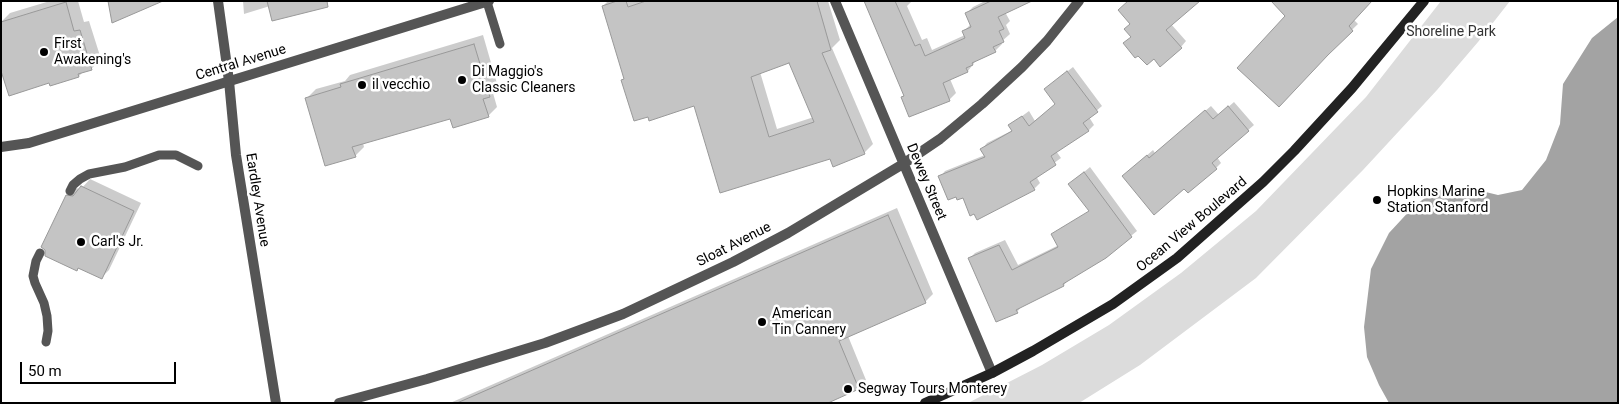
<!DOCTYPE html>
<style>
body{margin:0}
#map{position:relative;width:1619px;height:404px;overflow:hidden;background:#fff;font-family:Roboto,sans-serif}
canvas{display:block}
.frame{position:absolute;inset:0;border:2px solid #000;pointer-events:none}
.scale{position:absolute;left:20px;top:362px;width:156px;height:22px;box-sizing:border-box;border:2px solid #000;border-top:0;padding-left:6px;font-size:15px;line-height:18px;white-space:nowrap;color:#000;-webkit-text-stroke:4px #fff;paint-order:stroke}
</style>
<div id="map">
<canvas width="1619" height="404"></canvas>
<div class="frame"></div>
<div class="scale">50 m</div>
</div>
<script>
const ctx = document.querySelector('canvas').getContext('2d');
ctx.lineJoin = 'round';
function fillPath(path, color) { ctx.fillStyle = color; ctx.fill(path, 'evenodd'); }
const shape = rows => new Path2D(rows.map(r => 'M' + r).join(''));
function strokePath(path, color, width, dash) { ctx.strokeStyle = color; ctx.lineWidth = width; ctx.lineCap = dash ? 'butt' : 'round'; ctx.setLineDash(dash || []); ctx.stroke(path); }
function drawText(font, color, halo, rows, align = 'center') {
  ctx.font = font + ' Roboto,sans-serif'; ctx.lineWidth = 5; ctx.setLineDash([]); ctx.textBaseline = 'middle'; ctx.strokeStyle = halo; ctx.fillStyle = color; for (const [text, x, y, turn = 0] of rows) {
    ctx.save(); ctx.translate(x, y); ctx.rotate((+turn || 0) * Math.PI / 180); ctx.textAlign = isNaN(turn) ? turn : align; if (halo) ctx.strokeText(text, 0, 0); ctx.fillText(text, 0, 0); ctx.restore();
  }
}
fillPath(shape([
 [1441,1,1510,1,1478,42,1437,90,1363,170,1256,278,1140,365,1079,403,968,403,1042,365,1109,325,1181,273,1256,211,1366,97]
]), '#dcdcdc');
fillPath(shape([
 [1618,17,1618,403,1389,403,1379,385,1367,357,1364,327,1371,269,1389,233,1414,206,1436,190,1469,188,1498,195,1522,190,1546,160,1560,124,1563,84,1592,38]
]), '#a3a3a3');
fillPath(shape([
 [50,1,78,1,84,22,89,21,101,59,91,69,83,72,79,76,1,22,10,13],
 [243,1,314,1,270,6,244,14],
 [608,1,828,1,840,40,832,48,873,144,864,153,831,157,721,192,695,105,625,78,603,6],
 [790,61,814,117,777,129,760,72],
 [865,1,912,1,907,6,922,40,927,38,932,50,965,35,963,32,971,24,966,14,973,7,985,1,1029,1,1005,12,1010,21,1006,25,1010,34,1001,42,1002,44,995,51,977,59,968,71,950,79,956,93,949,100,902,97,905,94],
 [1287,16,1354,20,1358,24,1330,51],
 [1171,24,1186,41,1181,47,1154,57,1138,54],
 [483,35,498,87,493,93,497,107,488,116,451,117,363,143,364,147,355,156,307,98,316,89,345,81,350,75],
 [1073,67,1102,106,1089,117,1094,125,1089,130,1056,151,1061,158,1036,176,1040,183,1034,189,963,196,940,177,945,171,985,155,982,149,987,143,1013,130,1010,125,1029,111,1035,121,1056,104,1045,89],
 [1234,102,1254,125,1217,157,1221,163,1216,168,1185,187,1129,171,1153,150,1155,153,1211,106,1219,115],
 [1090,167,1137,231,1105,257,1069,279,1064,285,1022,306,1017,312,970,258,975,253,1005,240,1018,265,1059,245,1053,235,1057,230,1057,232,1095,209,1070,184],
 [90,179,141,203,109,270,101,278,67,196,75,188,81,189],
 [897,208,933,294,925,302,848,336,866,380,858,388,825,403,450,403]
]), '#0003');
const building = shape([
 [108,1,163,1,112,23,108,1],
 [267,1,327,1,328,7,272,21,267,1],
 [617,1,626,1,628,7,646,1,817,1,831,50,822,53,865,154,833,167,830,159,720,193,694,106,649,121,648,117,634,121,621,80,624,79,602,6,617,1],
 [789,63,814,122,769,137,751,77,789,63],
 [864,1,895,1,915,46,920,44,925,56,965,38,962,31,971,27,965,13,991,1,1032,1,998,17,1004,29,999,31,1004,42,993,47,996,52,972,63,973,65,966,68,968,72,943,83,950,101,909,117,901,97,904,96,864,1],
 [1128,1,1200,1,1166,30,1182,48,1160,67,1154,59,1147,65,1138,56,1135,58,1123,43,1131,37,1124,29,1130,24,1118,10,1128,1],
 [1271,1,1372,1,1349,26,1353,31,1328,55,1279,107,1237,68,1285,16,1271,1],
 [66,2,74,31,80,30,92,70,78,74,79,77,50,86,49,83,9,96,1,71,1,22,66,2],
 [474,44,490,97,483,99,489,117,453,128,450,119,352,147,356,157,325,166,305,98,341,87,340,84,474,44],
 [1067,71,1098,112,1083,123,1089,131,1051,156,1056,165,1030,182,1035,190,977,220,974,214,970,216,963,198,957,200,956,197,948,200,938,176,985,157,980,149,1012,131,1008,125,1022,116,1029,126,1055,104,1044,89,1067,71],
 [1228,106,1249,131,1212,163,1217,169,1188,193,1184,189,1154,215,1122,176,1147,155,1149,158,1205,110,1213,119,1228,106],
 [1084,172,1132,237,1106,258,1063,284,1064,286,1016,310,1018,313,996,322,968,258,999,245,1012,270,1058,247,1051,234,1089,211,1068,184,1084,172],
 [81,186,134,211,102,279,78,268,77,271,45,256,45,250,41,247,66,195,73,196,81,186],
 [888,215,926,303,839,341,859,389,828,403,457,403,888,215]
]);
fillPath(building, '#c4c4c4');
strokePath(building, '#999', 1);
strokePath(shape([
 [487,2,500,44],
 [70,191,73,185,80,179,89,174,125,167,159,155,176,155,198,166],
 [40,253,36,261,33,276,35,283,44,303,47,316,48,331,46,342]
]), '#555', 9);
strokePath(shape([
 [218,1,229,81,236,155,276,403],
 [835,1,992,373],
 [339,403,427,379,545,343,623,314,733,262,788,233,903,164,940,139,982,104,1022,67,1047,41,1079,1]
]), '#555', 10);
strokePath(shape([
 [1,147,29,143,489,1]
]), '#555', 10);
strokePath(shape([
 [925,403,992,373,1033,351,1113,304,1177,258,1263,182,1294,151,1352,88,1424,1]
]), '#222', 10);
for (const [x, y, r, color] of [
 [44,52,5,"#000"],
 [462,80,5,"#000"],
 [362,85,5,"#000"],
 [1377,200,5,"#000"],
 [81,242,5,"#000"],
 [762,322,5,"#000"],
 [848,389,5,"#000"]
]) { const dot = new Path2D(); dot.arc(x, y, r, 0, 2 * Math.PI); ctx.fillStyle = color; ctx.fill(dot); strokePath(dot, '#fff', 2); }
drawText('14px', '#333', '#fff', [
 ["Shoreline Park",1451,32]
]);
drawText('14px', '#000', '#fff', [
 ["First",54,44],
 ["Awakening's",54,60],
 ["Di Maggio's",472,72],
 ["Classic Cleaners",472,88],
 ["il vecchio",372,85],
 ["Hopkins Marine",1387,192],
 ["Station Stanford",1387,208],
 ["Carl's Jr.",91,242],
 ["American",772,314],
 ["Tin Cannery",772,330],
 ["Segway Tours Monterey",858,389]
], 'left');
drawText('14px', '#000', '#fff', [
 ["Central Avenue",241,63,-17],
 ["Dewey Street",926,182,67],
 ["Eardley Avenue",257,200,81],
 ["Ocean View Boulevard",1192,225,-40],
 ["Sloat Avenue",734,245,-27]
]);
</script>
